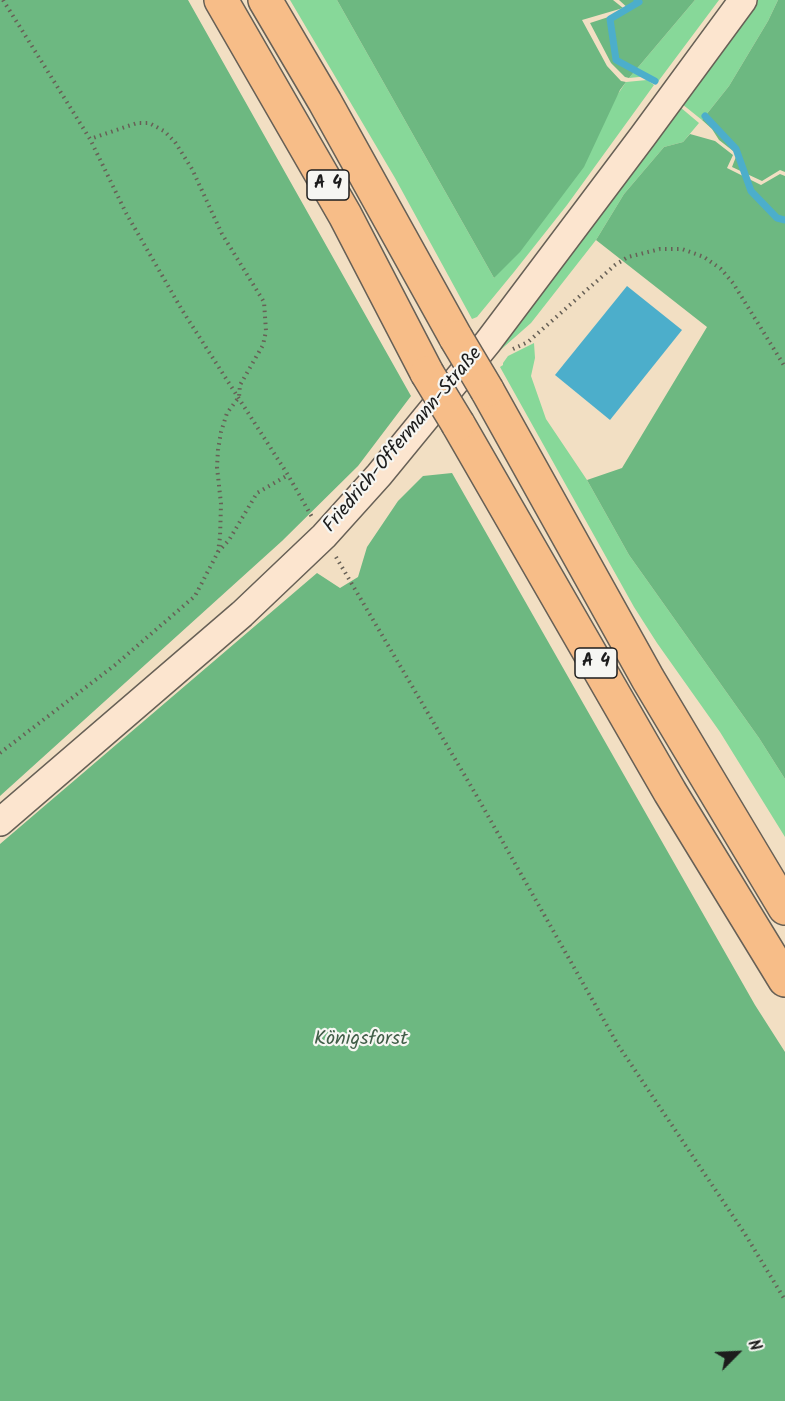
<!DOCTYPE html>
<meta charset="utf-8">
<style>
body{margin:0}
#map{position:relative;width:785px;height:1401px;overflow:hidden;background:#f2dfc3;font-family:Kalam,sans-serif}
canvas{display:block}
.north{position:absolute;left:707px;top:1323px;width:60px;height:60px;-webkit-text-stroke:4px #f6f6f2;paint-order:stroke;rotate:66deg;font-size:16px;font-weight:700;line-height:24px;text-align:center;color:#1c1c1c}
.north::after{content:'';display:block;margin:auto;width:21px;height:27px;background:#1c1c1c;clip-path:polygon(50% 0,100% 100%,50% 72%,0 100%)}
</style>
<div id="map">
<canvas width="785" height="1401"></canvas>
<div class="north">N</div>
</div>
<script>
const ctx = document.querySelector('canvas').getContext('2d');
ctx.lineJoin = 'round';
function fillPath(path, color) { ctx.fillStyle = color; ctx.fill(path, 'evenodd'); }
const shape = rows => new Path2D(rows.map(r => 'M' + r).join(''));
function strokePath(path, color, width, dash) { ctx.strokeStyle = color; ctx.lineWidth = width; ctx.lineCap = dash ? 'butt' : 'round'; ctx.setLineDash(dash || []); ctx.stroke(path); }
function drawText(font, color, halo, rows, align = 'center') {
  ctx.font = font + ' Kalam,sans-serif'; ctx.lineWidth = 4.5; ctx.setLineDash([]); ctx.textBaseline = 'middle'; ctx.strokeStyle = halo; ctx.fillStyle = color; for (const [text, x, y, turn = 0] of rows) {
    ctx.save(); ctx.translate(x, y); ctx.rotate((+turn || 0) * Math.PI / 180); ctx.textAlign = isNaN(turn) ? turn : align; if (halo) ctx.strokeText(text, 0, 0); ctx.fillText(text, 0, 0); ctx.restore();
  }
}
fillPath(shape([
 [290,0,337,0,494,278,626,82,647,80,654,85,567,205,514,272,477,317,472,319,395,178],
 [695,0,719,0,657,83,649,76,629,78],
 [758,0,778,0,768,21,729,86,702,120,682,104],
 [680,107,699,123,683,142,664,147,624,194,596,240,531,323,497,353,493,347],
 [534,343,535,358,531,376,546,419,587,480,629,555,759,738,785,779,785,837,720,732,657,643,634,607,500,367,503,365,503,363,508,356]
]), '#87d899');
fillPath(shape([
 [0,0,188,0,411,396,358,466,282,541,0,796],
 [337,0,613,0,623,8,582,20,607,66,621,81,626,82,620,90,584,167,520,252,494,278],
 [619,0,695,0,629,78,625,77,611,63,590,23,630,10],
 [778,0,785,0,785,172,780,170,762,181,732,167,737,154,719,140,712,129,702,120,729,86,768,21],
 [690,134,715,141,733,155,727,168,761,185,780,174,785,176,785,779,759,738,629,555,587,480,622,468,707,327,596,240,624,194,664,147,683,142],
 [452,473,755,1005,785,1052,785,1401,0,1401,0,844,317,573,340,588,358,577,367,547,398,501,423,476]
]), '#6db881');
fillPath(shape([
 [627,286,682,330,610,420,555,375]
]), '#4caecb');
strokePath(shape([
 [637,0,639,2,610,19,616,60,655,81],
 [705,116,736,149,751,191,777,218,785,220]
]), '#4caecb', 7);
const secondary = shape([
 [0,822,242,614,324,536,379,475,488,342,643,136,743,0]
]);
const highway = shape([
 [221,0,345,215,427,373],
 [265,0,325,102,456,338],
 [487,390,648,679,785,908],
 [458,424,670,792,785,980]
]);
strokePath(secondary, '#676056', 30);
strokePath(highway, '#676056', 36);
strokePath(shape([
 [3,0,90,139,126,213,182,310,288,475,312,517],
 [513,349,528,342,615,265,628,257,660,249,682,249,704,257,721,269,733,283,785,367],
 [218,552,229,540,257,493,288,475],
 [336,557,475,793,618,1045,745,1234,785,1300],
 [0,753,115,665,195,596,218,552,220,537,221,504,217,467,218,450,221,432,227,413,239,397,240,385,263,345,266,331,264,302,222,234,192,169,175,142,164,131,149,123,137,123,90,139]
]), '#676056', 4, [1.5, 4.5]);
strokePath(secondary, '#fce5cf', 27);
strokePath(highway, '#f7bd88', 33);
const highwayBridge = shape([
 [456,338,487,390],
 [427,373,458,424]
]);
strokePath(highwayBridge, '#676056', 36, []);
strokePath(highwayBridge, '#f7bd88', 33);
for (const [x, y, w] of [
 [328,185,42],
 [596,663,42]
]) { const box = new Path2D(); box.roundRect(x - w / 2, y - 15, w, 30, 4.5); ctx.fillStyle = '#f6f6f2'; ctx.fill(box); strokePath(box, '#1c1c1c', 1.5); }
drawText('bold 18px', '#1c1c1c', null, [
 ["A 4",328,185],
 ["A 4",596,663]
]);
drawText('20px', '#1c1c1c', '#f6f6f2', [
 ["Friedrich-Offermann-Straße",404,441,-50]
]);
drawText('20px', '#415e48', '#f6f6f2', [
 ["Königsforst",361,1041]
]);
</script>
